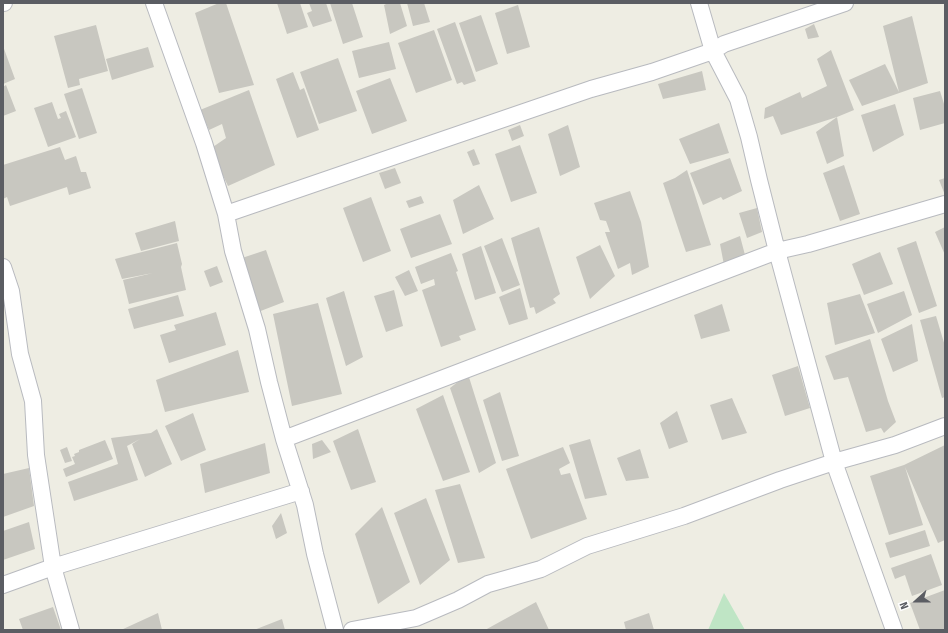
<!DOCTYPE html>
<style>
body{margin:0}
#map{position:relative;width:948px;height:633px;overflow:hidden;background:#eeede3;font-family:"Fira Sans Condensed",sans-serif}
canvas{display:block}
.frame{position:absolute;inset:0;border:4px solid #5b5d63;pointer-events:none}
.north{position:absolute;left:896px;top:581px;width:40px;height:40px;-webkit-text-stroke:3px #fff;paint-order:stroke;rotate:249deg;font-size:11px;font-weight:700;line-height:16px;text-align:center;color:#5b5d63}
.north::after{content:'';display:block;margin:auto;width:14px;height:18px;background:#5b5d63;clip-path:polygon(50% 0,100% 100%,50% 72%,0 100%)}
</style>
<div id="map">
<canvas width="948" height="633"></canvas>
<div class="frame"></div>
<div class="north">N</div>
</div>
<script>
const ctx = document.querySelector('canvas').getContext('2d');
ctx.lineJoin = 'round';
function fillPath(path, color) { ctx.fillStyle = color; ctx.fill(path, 'evenodd'); }
const shape = rows => new Path2D(rows.map(r => 'M' + r).join(''));
function strokePath(path, color, width, dash) { ctx.strokeStyle = color; ctx.lineWidth = width; ctx.lineCap = dash ? 'butt' : 'round'; ctx.setLineDash(dash || []); ctx.stroke(path); }
fillPath(shape([
 [724,593,745,630,708,630]
]), '#bfe5c5');
fillPath(shape([
 [219,3,226,3,254,85,219,93,195,13],
 [277,3,300,3,308,27,287,34],
 [309,3,326,3,332,21,313,27,307,13,312,11],
 [330,3,352,3,363,37,343,44],
 [388,3,400,3,407,26,390,34,384,5],
 [407,3,424,3,430,22,413,26],
 [518,5,530,47,507,54,495,13],
 [481,15,498,64,476,72,459,23],
 [912,16,928,83,862,106,849,80,885,64,899,92,883,26],
 [455,22,476,81,464,85,462,82,457,84,437,29],
 [814,24,819,37,808,39,805,29],
 [96,25,108,71,79,79,80,85,68,88,54,36],
 [434,30,452,80,416,93,398,43],
 [389,42,396,69,359,78,352,51],
 [3,46,15,79,3,84],
 [148,47,154,67,112,80,106,59],
 [831,50,854,110,837,117,781,135,773,116,764,119,765,108,800,92,802,98,827,86,817,59],
 [338,58,357,111,319,124,300,72],
 [702,71,706,90,663,99,658,84],
 [293,72,300,90,304,88,319,130,297,138,276,79],
 [390,78,407,121,372,134,356,91],
 [6,85,16,111,3,116,3,87],
 [82,88,97,133,79,139,64,94],
 [249,90,275,165,228,186,210,149,226,138,222,124,209,130,200,110],
 [940,91,945,107,945,123,920,130,913,98],
 [52,102,58,119,61,118,59,114,66,111,76,137,48,147,34,108],
 [895,104,904,135,873,152,861,115],
 [837,117,844,156,827,164,816,132],
 [719,123,729,153,690,164,679,139],
 [520,125,524,136,512,141,508,130],
 [568,125,580,167,560,176,548,134],
 [520,145,537,193,511,202,495,154],
 [60,147,65,160,76,156,81,172,86,172,91,188,69,195,67,187,10,206,7,197,3,199,3,165],
 [474,149,480,164,473,166,467,152],
 [730,158,742,191,723,200,721,197,703,205,690,173],
 [844,165,860,214,840,221,823,173],
 [395,168,401,183,385,189,379,173],
 [687,170,711,245,686,252,663,183,675,178],
 [945,178,945,195,939,180],
 [479,185,494,219,463,234,453,200],
 [630,191,641,222,649,267,632,275,630,263,618,269,605,232,610,232,606,221,600,220,594,203],
 [421,196,424,203,409,208,406,201],
 [371,197,391,251,363,262,343,208],
 [757,208,762,232,747,238,739,213],
 [440,214,452,244,411,258,400,229],
 [175,221,179,241,141,251,135,233],
 [539,227,560,294,553,299,556,303,536,314,534,307,530,308,511,238],
 [945,227,945,255,935,232],
 [740,236,745,255,724,265,720,244],
 [502,238,520,285,502,292,484,246],
 [916,241,937,306,919,313,897,248],
 [177,243,182,264,181,267,186,290,129,304,123,280,153,273,122,279,115,259],
 [600,245,615,276,590,299,576,257],
 [481,246,496,293,475,300,462,254],
 [266,250,284,302,258,312,239,259],
 [880,252,893,284,864,295,852,264],
 [451,253,458,271,456,272,476,330,459,336,461,340,441,347,422,290,435,285,434,279,421,284,415,267],
 [217,266,223,282,210,287,204,271],
 [409,270,418,291,405,296,395,277],
 [520,288,528,319,509,325,499,297],
 [394,290,403,326,386,332,374,296],
 [344,291,363,357,346,366,326,298],
 [904,291,912,315,878,333,867,304],
 [860,294,875,333,835,345,827,303],
 [178,295,184,316,134,329,128,309],
 [318,303,342,394,292,406,273,314],
 [722,304,730,331,701,339,694,315],
 [216,312,226,345,169,363,160,335,176,330,174,325],
 [936,316,945,346,945,397,942,398,920,320],
 [912,324,918,361,893,372,881,339],
 [870,339,888,401,896,422,884,433,881,428,866,432,848,377,834,380,825,356],
 [238,350,249,392,165,412,156,380],
 [798,366,810,408,785,416,772,375],
 [468,374,496,463,479,473,450,388],
 [500,392,519,456,502,461,483,400],
 [443,395,470,472,443,481,416,409],
 [732,398,747,433,722,440,710,405],
 [677,411,688,442,669,449,660,423],
 [193,413,206,450,181,461,165,426],
 [157,429,172,464,145,477,132,444,140,439,127,446,138,480,74,501,68,482,118,464,111,438,151,433],
 [358,429,376,482,351,490,333,441],
 [590,439,607,495,585,499,569,445],
 [105,440,113,459,66,477,63,469,75,464,72,457,75,456,74,454,79,452,79,450],
 [322,440,331,452,313,459,312,444],
 [265,443,270,473,205,493,200,464],
 [945,445,945,540,938,543,905,467,923,525,889,535,870,476,904,465],
 [67,447,72,461,65,463,60,450],
 [563,447,570,463,559,469,561,475,570,473,587,519,531,539,506,469],
 [640,449,649,478,626,481,617,458],
 [29,468,34,506,3,517,3,474],
 [460,484,485,558,458,563,435,490],
 [426,498,450,560,420,585,394,513],
 [382,507,410,582,378,604,355,534],
 [281,513,287,533,276,539,272,526],
 [29,522,35,549,3,560,3,531],
 [925,530,930,546,890,558,885,543],
 [931,554,942,585,912,596,905,575,895,579,891,568],
 [945,590,945,630,925,630,925,629,920,630,910,603],
 [536,602,549,630,485,630],
 [53,607,61,630,23,630,19,619],
 [158,613,162,630,121,630],
 [649,613,654,630,626,630,624,622],
 [282,619,285,630,254,630]
]), '#c8c7c0');
const minor = shape([
 [3,3,4,3],
 [154,3,204,143,226,214,233,251,257,329,269,382,284,439,305,505,315,554,335,630],
 [699,3,713,51,738,99,749,137,759,180,777,251,808,244,945,204],
 [226,214,591,89,652,72,713,51,724,44,845,3],
 [3,267,11,291,20,354,33,401,36,455,53,567,71,630],
 [284,439,777,251,834,462,894,630],
 [3,585,53,567,301,491],
 [352,630,416,618,458,600,488,584,541,569,587,546,684,516,780,480,834,462,895,445,945,426]
]);
strokePath(minor, '#b8babf', 18);
strokePath(minor, '#fff', 16);
</script>
